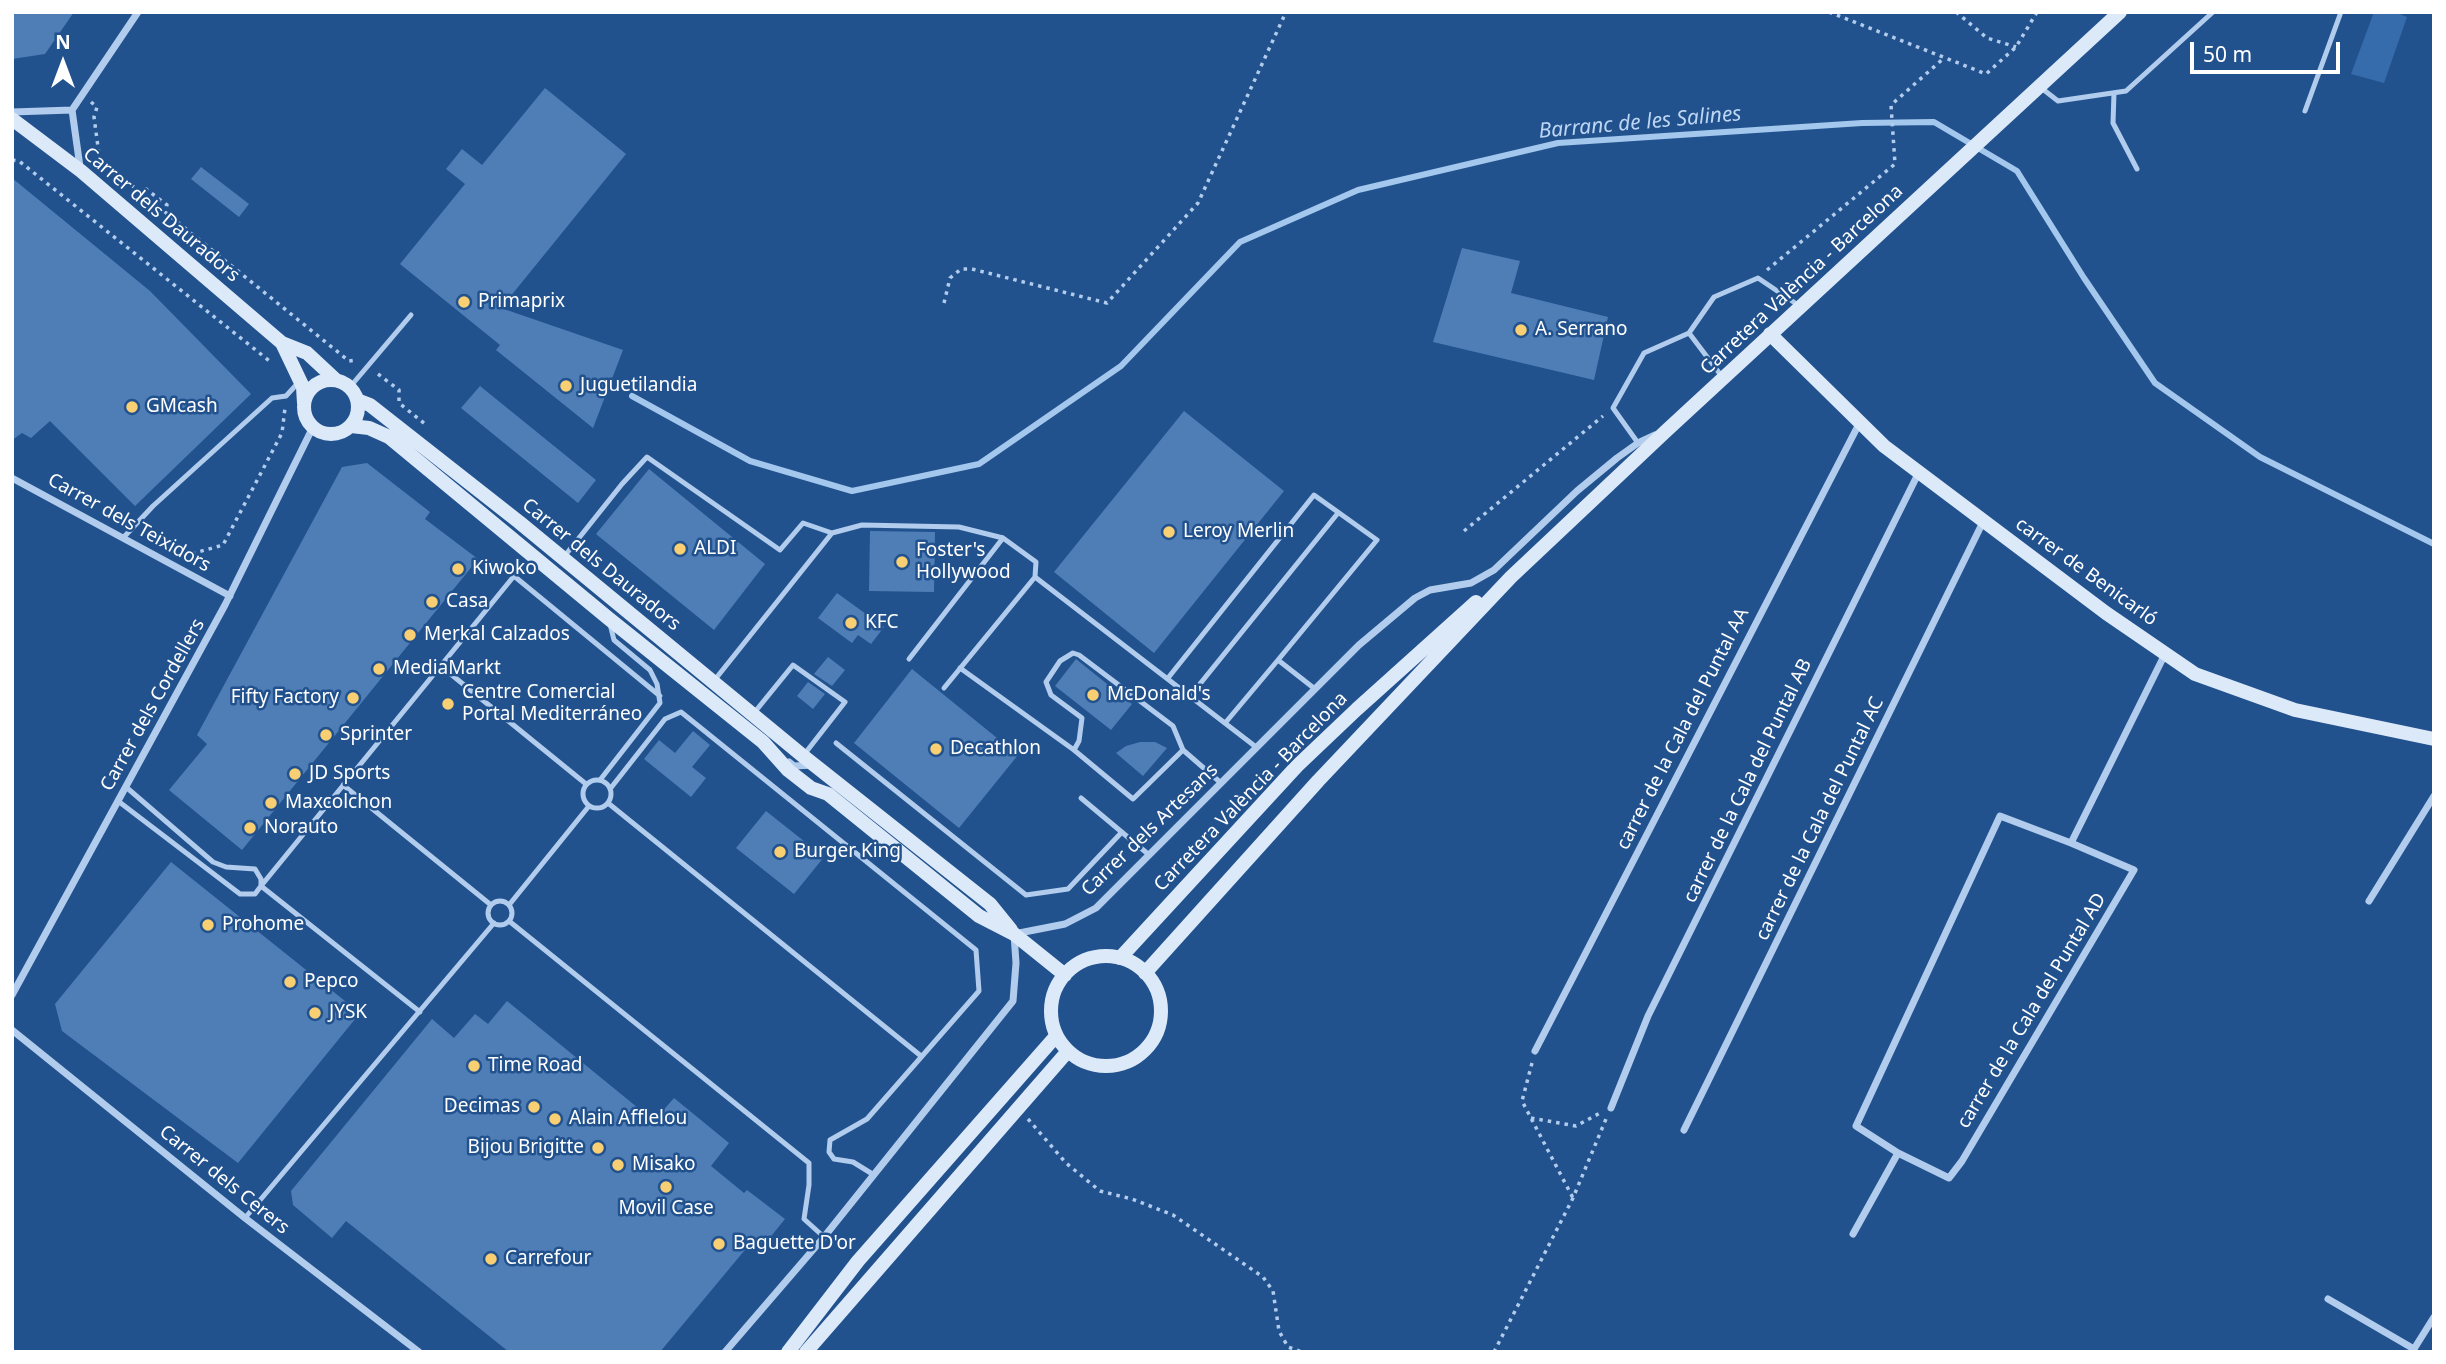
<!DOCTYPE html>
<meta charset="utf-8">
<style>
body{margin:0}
#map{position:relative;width:2446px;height:1364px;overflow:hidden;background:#22528e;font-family:"Noto Sans",sans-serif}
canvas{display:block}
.frame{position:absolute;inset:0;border:14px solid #fff;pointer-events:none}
.north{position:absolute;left:28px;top:28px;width:70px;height:70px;-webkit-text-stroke:5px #22528e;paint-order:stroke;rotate:0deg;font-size:19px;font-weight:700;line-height:28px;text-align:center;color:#fff}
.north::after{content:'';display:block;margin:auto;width:24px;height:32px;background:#fff;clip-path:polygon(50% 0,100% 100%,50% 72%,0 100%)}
.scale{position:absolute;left:2190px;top:42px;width:150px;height:32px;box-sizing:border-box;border:4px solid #fff;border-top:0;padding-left:9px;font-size:21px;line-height:24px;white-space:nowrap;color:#fff;-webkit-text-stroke:5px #22528e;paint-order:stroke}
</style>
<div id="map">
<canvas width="2446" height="1364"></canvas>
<div class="frame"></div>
<div class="north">N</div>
<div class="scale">50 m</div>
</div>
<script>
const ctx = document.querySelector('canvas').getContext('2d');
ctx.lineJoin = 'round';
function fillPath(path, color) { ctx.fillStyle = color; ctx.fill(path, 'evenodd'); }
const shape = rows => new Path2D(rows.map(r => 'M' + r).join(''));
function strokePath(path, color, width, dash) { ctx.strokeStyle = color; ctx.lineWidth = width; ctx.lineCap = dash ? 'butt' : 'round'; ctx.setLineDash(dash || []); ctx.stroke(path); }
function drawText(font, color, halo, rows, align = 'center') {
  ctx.font = font + ' "Noto Sans",sans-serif'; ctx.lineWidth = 5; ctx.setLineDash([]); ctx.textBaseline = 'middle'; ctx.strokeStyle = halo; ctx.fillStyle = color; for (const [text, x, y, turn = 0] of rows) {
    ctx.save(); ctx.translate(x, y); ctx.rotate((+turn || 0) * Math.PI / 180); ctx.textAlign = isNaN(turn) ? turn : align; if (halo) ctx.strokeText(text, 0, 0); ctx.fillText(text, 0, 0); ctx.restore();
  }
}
fillPath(shape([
 [2374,12,2395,12,2407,17,2384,83,2351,74]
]), '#366cab');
strokePath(shape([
 [632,396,750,461,852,491,979,464,1121,366,1240,242,1358,190,1558,143,1862,123,1934,122,2017,171,2084,278,2155,383,2260,457,2434,544]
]), '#a4c7ed', 6);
fillPath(shape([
 [12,12,74,12,45,54,12,59],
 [545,88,626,154,501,308,623,350,593,428,496,350,500,345,400,264,465,184,446,169,462,149,482,165],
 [201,167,249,204,239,217,191,179],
 [12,178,150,291,251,394,135,506,50,421,31,438,22,433,12,440],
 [1462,248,1520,261,1511,293,1608,317,1594,380,1433,342],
 [480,386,596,480,578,503,461,408],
 [1184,411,1284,491,1154,653,1054,572],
 [367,463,430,512,425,519,478,559,242,850,169,790,207,744,197,735,342,467],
 [649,469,765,564,714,630,596,534],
 [870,531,935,532,934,592,869,591],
 [837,593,884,627,871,644,858,635,852,643,818,618],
 [828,657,845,670,832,686,814,674],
 [1076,659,1132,704,1111,730,1055,686],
 [912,669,1018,755,959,828,854,743],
 [808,682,825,694,813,709,797,696],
 [693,731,710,745,692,767,706,778,691,797,644,759,659,740,675,753],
 [1140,742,1155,742,1167,748,1143,776,1116,753,1126,746],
 [766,811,824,857,794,894,736,848],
 [171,862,360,1013,238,1163,62,1031,55,1004],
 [507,1001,654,1121,674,1098,729,1143,711,1166,744,1193,747,1190,785,1219,764,1245,754,1239,660,1352,509,1352,346,1221,332,1238,293,1205,291,1191,432,1019,454,1038,475,1014,488,1024]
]), '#4f7eb7');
strokePath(shape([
 [1829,12,1986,74,2016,47,2037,12],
 [1956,12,1987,38,2016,47],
 [91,102,97,107,94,117,100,162,141,192,146,189,167,205,165,212,349,361,356,360],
 [12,160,19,161,272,363],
 [1767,270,1895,164,1891,105,1944,58],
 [944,303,950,278,961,269,972,269,1107,303,1198,203,1286,12],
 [378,374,399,390,399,403,425,424],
 [1464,531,1603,416],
 [184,556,223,545,282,433,285,408],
 [1532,1063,1522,1101,1573,1198],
 [1531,1118,1576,1126,1600,1113],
 [1028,1119,1066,1163,1100,1191,1132,1199,1173,1215,1263,1277,1273,1291,1279,1331,1288,1347,1302,1352],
 [1494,1352,1573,1198,1606,1119]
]), '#b1ccec', 3.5, [3.5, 5]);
strokePath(shape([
 [2040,87,2058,101,2126,91,2213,12],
 [2114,93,2113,123,2137,169],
 [2305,111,2341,12],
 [1723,378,1689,333,1714,297,1758,278,1798,305],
 [350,387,411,315],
 [1638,443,1613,408,1644,353,1689,333],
 [123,538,153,506,272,398,286,396,298,383],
 [563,558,622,484,647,457,780,550,803,523,832,533],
 [1035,577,1256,747],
 [909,659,1003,538],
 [442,667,586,784],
 [960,668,1074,750,1133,799,1183,750],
 [1168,678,1314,495,1377,540,1278,660,1315,689],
 [713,682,832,533,862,525,959,527,1003,538,1036,562,1035,577,944,688],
 [1191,695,1338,513],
 [754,713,793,665,845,702,803,756],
 [1226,722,1278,660],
 [836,743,1026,895,1068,889,1122,832],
 [1074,750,1079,741,1082,718,1051,695,1046,682,1060,661,1073,653,1079,655,1173,726,1183,750,1221,783],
 '583 794a14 14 0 1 1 28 0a14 14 0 1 1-28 0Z',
 [600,780,660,703,657,684,650,670,614,640,610,624],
 [343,785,491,905],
 [610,789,665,719,681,712,976,950,979,991,867,1119,830,1140,829,1152,834,1159,853,1162,874,1175],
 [1081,798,1148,854],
 [118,801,240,894,255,894,261,886,261,879,255,869,226,867,213,862,126,787],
 [608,803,921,1056],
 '488 913a12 12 0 1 1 24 0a12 12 0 1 1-24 0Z',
 [509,905,589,806],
 [509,921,809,1163,809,1185,804,1219,824,1237],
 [420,1012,261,886,514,576,660,696],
 [245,1218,494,923]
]), '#b1ccec', 5);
strokePath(shape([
 [12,112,72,110],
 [80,167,72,110,138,12],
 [12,478,230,596],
 [789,762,794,766,814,765],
 [2369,901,2434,796],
 [12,995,225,605,313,427],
 [12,1030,245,1218,419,1352],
 [1535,1051,1860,422],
 [1611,1108,1648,1016,1919,472],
 [1684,1130,1983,522],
 [1898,1153,1856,1126,2000,816,2071,843],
 [1853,1234,1898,1153,1949,1178,1962,1161,2134,870,2071,843,2165,654],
 [2328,1299,2414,1349,2434,1317],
 [725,1352,824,1237,1013,1001,1016,963,1014,934,1065,924,1096,908,1359,645,1415,598,1430,590,1471,583,1494,570,1577,491,1617,458,1638,443,1655,435]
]), '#b1ccec', 7);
strokePath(shape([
 [12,119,81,171,282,343,307,353,336,380],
 [1770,334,1884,446,2106,613,2195,674,2295,710,2434,739],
 [282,343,303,387,304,403],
 '304 407a27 27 0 1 1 54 0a27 27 0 1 1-54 0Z',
 [357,400,370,405,519,522,803,756,990,904,1011,930],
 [351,426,369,428,389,437,608,618,763,742,788,770,811,788,828,794,979,916,1014,934,1065,975],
 '1051 1011a55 55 0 1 1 110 0a55 55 0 1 1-110 0Z',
 [1120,958,1297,766,1357,709,1476,602],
 [1145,973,1318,781,1511,577,1666,431,2120,12],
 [788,1352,858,1261,1056,1036],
 [806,1352,1068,1051]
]), '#dce9f9', 14);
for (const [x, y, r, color] of [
 [464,302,7,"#f8cf72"],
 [1521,330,7,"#f8cf72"],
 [566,386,7,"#f8cf72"],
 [132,407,7,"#f8cf72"],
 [1169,532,7,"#f8cf72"],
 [680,549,7,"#f8cf72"],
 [902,562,7,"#f8cf72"],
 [458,569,7,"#f8cf72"],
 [432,602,7,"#f8cf72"],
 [851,623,7,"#f8cf72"],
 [410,635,7,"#f8cf72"],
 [379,669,7,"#f8cf72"],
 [1093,695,7,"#f8cf72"],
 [353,698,7,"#f8cf72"],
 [448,704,7,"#f8cf72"],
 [326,735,7,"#f8cf72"],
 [936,749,7,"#f8cf72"],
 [295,774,7,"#f8cf72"],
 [271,803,7,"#f8cf72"],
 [250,828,7,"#f8cf72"],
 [780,852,7,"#f8cf72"],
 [208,925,7,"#f8cf72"],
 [290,982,7,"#f8cf72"],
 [315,1013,7,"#f8cf72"],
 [474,1066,7,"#f8cf72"],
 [534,1107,7,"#f8cf72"],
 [555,1119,7,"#f8cf72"],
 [598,1148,7,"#f8cf72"],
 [618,1165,7,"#f8cf72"],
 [666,1187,7,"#f8cf72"],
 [719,1244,7,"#f8cf72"],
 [491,1259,7,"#f8cf72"]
]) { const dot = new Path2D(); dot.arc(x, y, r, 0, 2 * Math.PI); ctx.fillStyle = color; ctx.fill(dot); strokePath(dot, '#22528e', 2.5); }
drawText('19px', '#fff', '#22528e', [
 ["Carrer dels Dauradors",161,215,40],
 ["Carretera València - Barcelona",1802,280,-43],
 ["Carrer dels Teixidors",129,523,29],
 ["Carrer dels Dauradors",601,565,39],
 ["carrer de Benicarló",2086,572,36],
 ["Carrer dels Cordellers",153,705,-61],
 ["carrer de la Cala del Puntal AA",1683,729,-63],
 ["carrer de la Cala del Puntal AB",1748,781,-64],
 ["Carretera València - Barcelona",1251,792,-46],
 ["carrer de la Cala del Puntal AC",1820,819,-64],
 ["Carrer dels Artesans",1150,830,-44],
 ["carrer de la Cala del Puntal AD",2032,1011,-59],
 ["Carrer dels Cerers",224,1180,39]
]);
drawText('19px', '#fff', '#22528e', [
 ["Primaprix",478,302],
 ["A. Serrano",1535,330],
 ["Juguetilandia",580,386],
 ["GMcash",146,407],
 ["Leroy Merlin",1183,532],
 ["ALDI",694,549],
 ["Foster's",916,551],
 ["Hollywood",916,573],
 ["Kiwoko",472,569],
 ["Casa",446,602],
 ["KFC",865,623],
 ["Merkal Calzados",424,635],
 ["MediaMarkt",393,669],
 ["Centre Comercial",462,693],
 ["Portal Mediterráneo",462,715],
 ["McDonald's",1107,695],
 ["Fifty Factory",339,698,"right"],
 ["Sprinter",340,735],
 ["Decathlon",950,749],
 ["JD Sports",309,774],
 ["Maxcolchon",285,803],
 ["Norauto",264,828],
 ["Burger King",794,852],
 ["Prohome",222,925],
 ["Pepco",304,982],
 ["JYSK",329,1013],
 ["Time Road",488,1066],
 ["Decimas",520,1107,"right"],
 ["Alain Afflelou",569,1119],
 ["Bijou Brigitte",584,1148,"right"],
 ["Misako",632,1165],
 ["Movil Case",666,1209,"center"],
 ["Baguette D'or",733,1244],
 ["Carrefour",505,1259]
], 'left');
drawText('italic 21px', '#bdd6f3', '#22528e', [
 ["Barranc de les Salines",1640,123,-5]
]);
</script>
